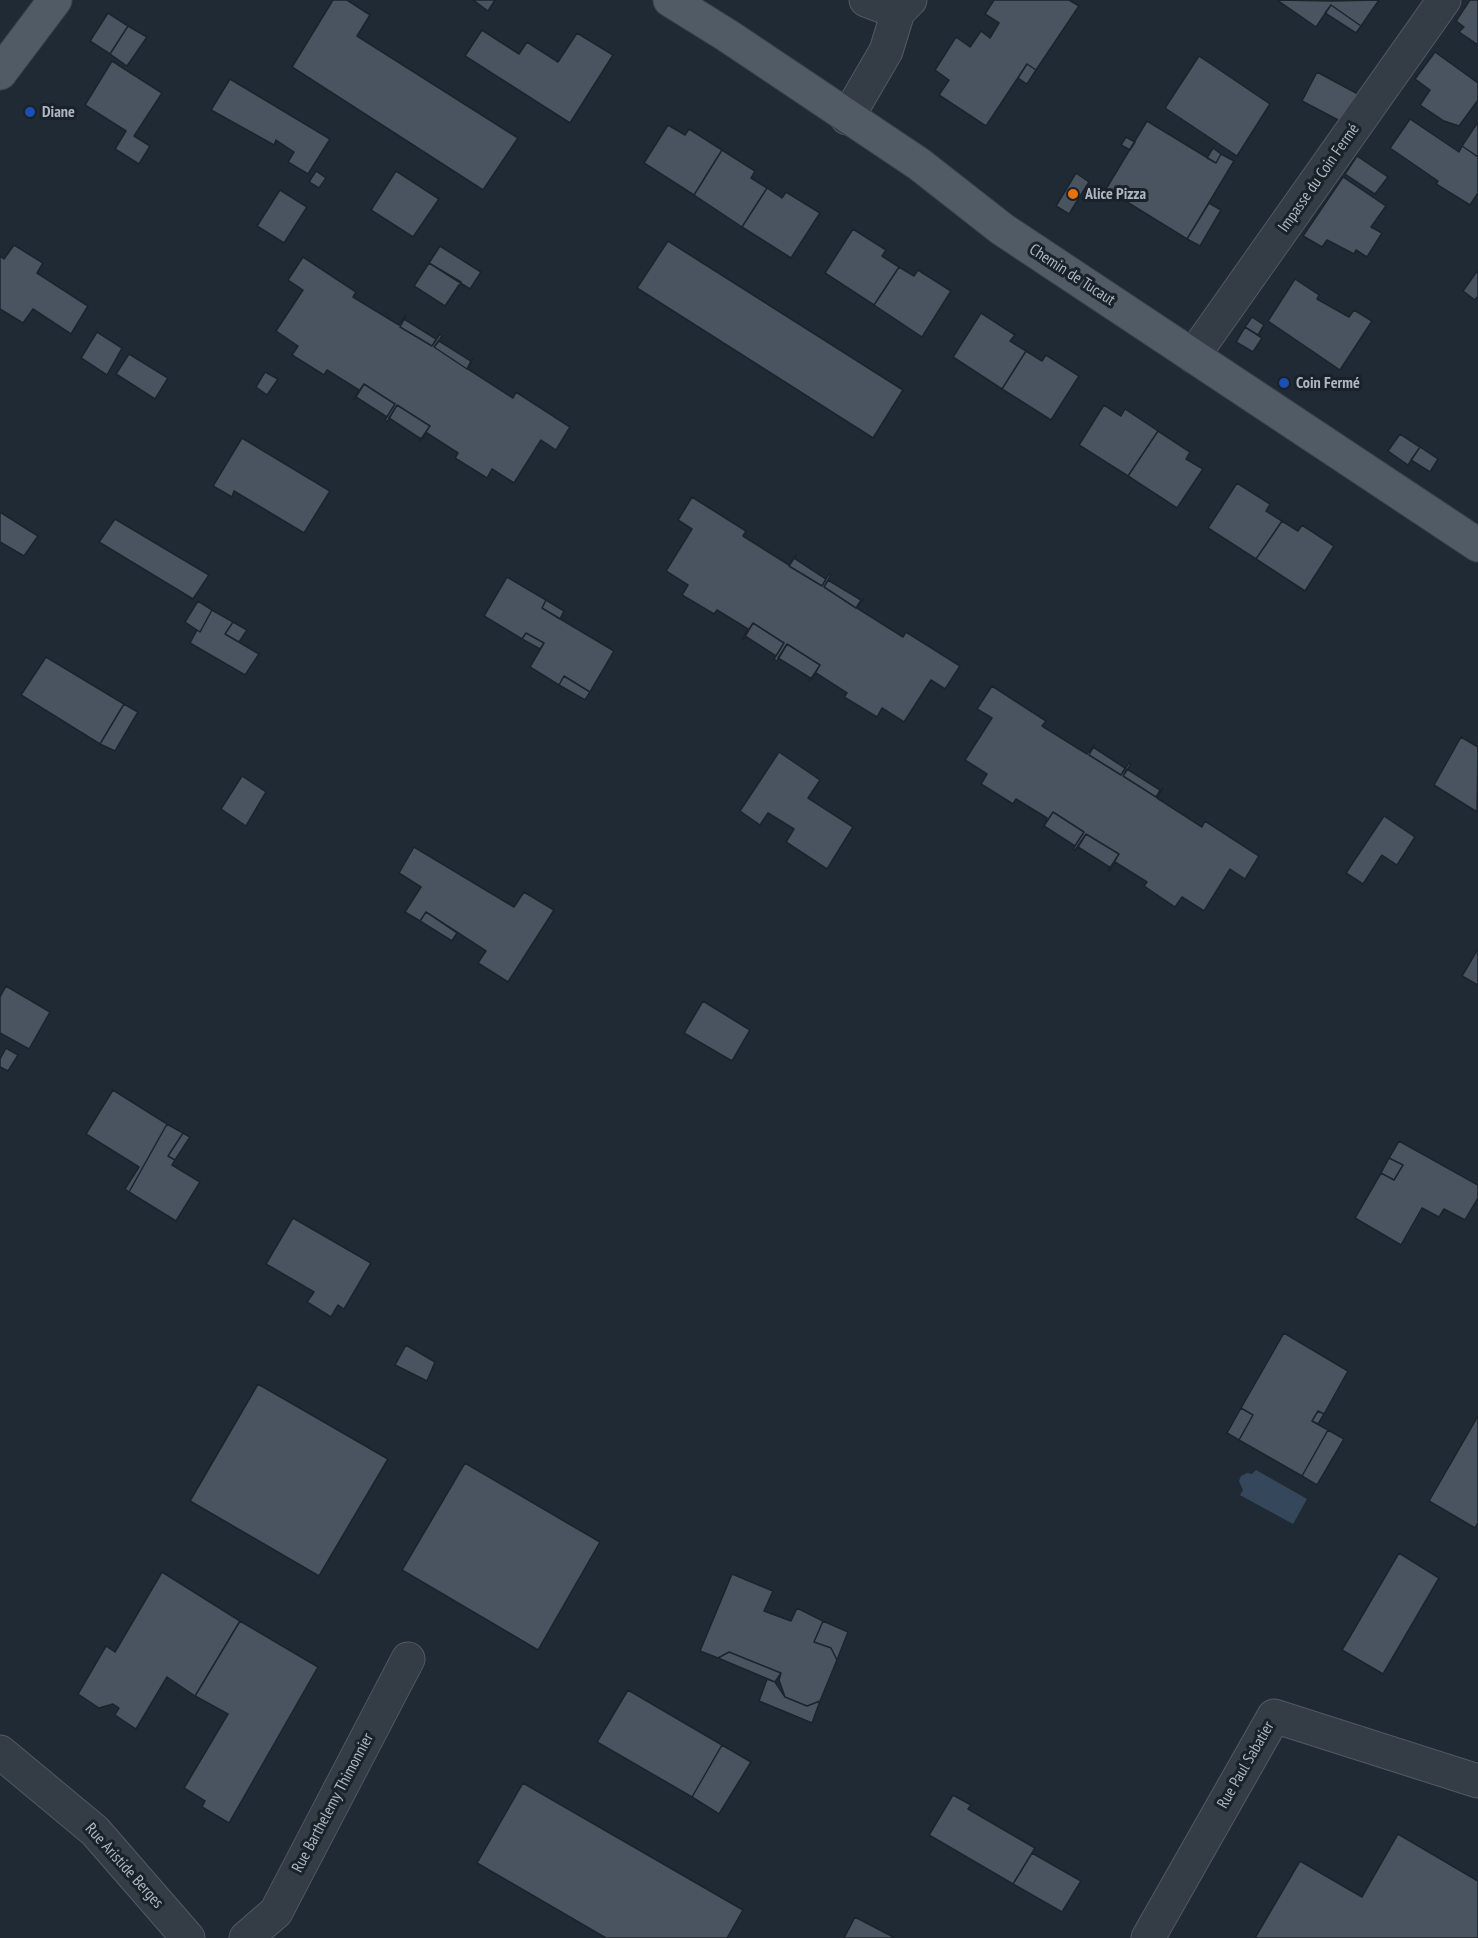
<!DOCTYPE html>
<meta charset="utf-8">
<style>
body{margin:0}
canvas{display:block;background:#202a34}
</style>
<canvas width="1478" height="1938"></canvas>
<script>
const ctx = document.querySelector('canvas').getContext('2d');
ctx.lineJoin = 'round';
function fillPath(path, color) { ctx.fillStyle = color; ctx.fill(path, 'evenodd'); }
const shape = rows => new Path2D(rows.map(r => 'M' + r).join(''));
function strokePath(path, color, width, dash) { ctx.strokeStyle = color; ctx.lineWidth = width; ctx.lineCap = dash ? 'butt' : 'round'; ctx.setLineDash(dash || []); ctx.stroke(path); }
function drawText(font, color, halo, rows, align = 'center') {
  ctx.font = font + ' "PT Sans Narrow",sans-serif'; ctx.lineWidth = 6; ctx.setLineDash([]); ctx.textBaseline = 'middle'; ctx.strokeStyle = halo; ctx.fillStyle = color; for (const [text, x, y, turn = 0] of rows) {
    ctx.save(); ctx.translate(x, y); ctx.rotate((+turn || 0) * Math.PI / 180); ctx.textAlign = isNaN(turn) ? turn : align; if (halo) ctx.strokeText(text, 0, 0); ctx.fillText(text, 0, 0); ctx.restore();
  }
}
fillPath(shape([
 [1256,1470,1307,1499,1293,1524,1240,1495,1243,1490,1239,1481,1241,1476,1247,1473,1252,1474]
]), '#35475a');
const building = shape([
 [333,0,347,0,370,15,357,36,518,138,483,190,292,67,333,0],
 [473,0,495,0,488,11,473,0],
 [994,0,1069,0,1079,6,1036,70,1027,64,986,126,939,95,949,80,935,70,956,37,970,47,981,31,990,38,999,23,985,14,994,0],
 [1277,0,1332,1,1379,0,1361,26,1331,5,1316,27,1277,0],
 [1470,0,1478,0,1478,45,1459,32,1464,27,1456,21,1470,0],
 [1331,5,1361,26,1356,33,1325,13,1331,5],
 [108,13,128,26,110,54,90,41,108,13],
 [128,26,147,37,127,66,110,54,128,26],
 [482,30,519,54,527,42,558,62,577,33,613,55,570,123,465,56,482,30],
 [1435,52,1478,83,1478,100,1459,126,1444,121,1420,105,1430,90,1415,79,1435,52],
 [1199,56,1270,104,1237,156,1165,108,1199,56],
 [112,61,162,93,134,136,150,146,139,164,115,149,126,131,85,105,112,61],
 [1027,64,1036,70,1027,84,1018,78,1027,64],
 [1317,72,1358,94,1340,121,1302,101,1317,72],
 [230,79,330,139,308,174,288,162,294,152,276,140,274,145,211,110,230,79],
 [1410,119,1459,152,1462,146,1478,157,1478,193,1470,205,1436,184,1438,181,1390,148,1410,119],
 [1147,121,1216,163,1221,154,1234,161,1187,239,1106,189,1147,121],
 [1478,122,1478,157,1462,146,1478,122],
 [668,125,685,135,689,129,722,150,694,195,644,163,668,125],
 [1126,137,1135,142,1130,150,1121,145,1126,137],
 [1213,148,1221,154,1216,163,1207,158,1213,148],
 [722,150,755,171,751,178,767,188,742,227,694,195,722,150],
 [1357,156,1388,177,1375,194,1345,174,1357,156],
 [316,171,326,178,319,188,309,182,316,171],
 [396,171,439,199,413,237,371,210,396,171],
 [1076,173,1089,182,1069,214,1056,206,1076,173],
 [1343,177,1386,206,1371,227,1382,233,1367,257,1356,250,1354,254,1327,240,1322,247,1303,236,1343,177],
 [767,188,782,198,786,192,820,213,791,258,742,227,767,188],
 [280,190,307,207,284,243,257,226,280,190],
 [1209,203,1221,210,1200,246,1187,239,1209,203],
 [853,229,886,250,882,256,899,267,874,305,825,273,853,229],
 [668,241,903,390,873,438,637,288,668,241],
 [14,245,43,263,37,273,88,306,71,334,33,309,23,323,0,309,0,256,4,259,14,245],
 [440,246,481,272,470,289,429,263,440,246],
 [303,257,356,292,353,297,399,325,405,315,406,316,400,327,432,346,440,334,442,336,434,347,467,369,473,358,468,369,513,398,516,392,570,427,556,450,541,440,514,483,492,469,487,478,455,458,458,453,427,433,419,442,430,426,397,405,387,422,385,420,395,404,364,384,353,400,359,390,327,370,324,375,292,355,298,346,276,331,303,290,288,280,303,257],
 [429,263,461,282,445,306,414,286,429,263],
 [899,267,914,276,918,270,951,291,922,337,874,305,899,267],
 [1478,270,1478,296,1475,300,1463,291,1478,270],
 [1295,279,1319,295,1317,299,1349,317,1354,310,1372,321,1340,370,1268,321,1295,279],
 [981,313,1015,335,1010,341,1026,351,1002,389,953,357,981,313],
 [1252,317,1264,325,1258,335,1245,327,1252,317],
 [404,319,436,339,432,346,400,327,404,319],
 [1245,327,1262,338,1253,352,1236,342,1245,327],
 [97,332,122,348,107,375,81,358,97,332],
 [439,341,471,361,467,369,434,347,439,341],
 [1026,351,1042,361,1046,355,1079,376,1051,420,1002,389,1026,351],
 [129,354,168,378,155,399,116,374,129,354],
 [265,372,278,379,267,395,256,387,265,372],
 [364,384,395,404,387,417,356,397,364,384],
 [397,405,430,426,421,439,389,418,397,405],
 [1104,405,1121,416,1125,409,1158,431,1128,476,1079,445,1104,405],
 [1158,431,1190,452,1186,459,1203,469,1177,508,1128,476,1158,431],
 [1400,434,1420,447,1408,465,1388,451,1400,434],
 [242,438,330,491,304,533,234,491,232,497,213,486,242,438],
 [1420,447,1438,459,1430,472,1411,460,1420,447],
 [1237,483,1270,504,1266,511,1282,521,1256,559,1208,528,1237,483],
 [692,497,746,531,743,536,789,565,796,555,789,566,822,586,829,574,831,575,824,587,856,608,864,598,857,608,903,637,906,632,960,666,945,689,931,680,904,722,882,708,877,717,844,697,847,693,816,673,809,682,820,665,787,644,777,661,774,659,784,643,753,623,743,640,742,639,748,629,717,610,714,614,682,595,688,585,666,571,692,529,678,520,692,497],
 [0,512,38,536,24,556,0,542,0,512],
 [115,519,209,575,193,599,99,542,115,519],
 [1282,521,1298,531,1302,525,1334,546,1305,591,1256,559,1282,521],
 [794,558,826,579,822,586,789,566,794,558],
 [507,577,546,600,542,608,614,651,590,692,564,676,559,685,530,667,544,643,526,633,522,639,484,616,507,577],
 [828,580,861,600,856,608,824,587,828,580],
 [546,600,564,611,560,619,542,608,546,600],
 [198,601,212,610,200,632,185,622,198,601],
 [212,610,233,622,225,634,259,654,245,675,190,643,197,630,200,632,212,610],
 [233,622,247,630,239,642,225,634,233,622],
 [753,623,784,643,776,656,745,636,753,623],
 [526,633,544,643,540,649,522,639,526,633],
 [787,644,820,665,812,679,778,658,787,644],
 [46,657,124,704,100,744,21,695,46,657],
 [564,676,590,692,585,700,559,685,564,676],
 [992,686,1046,721,1042,726,1087,754,1095,744,1089,755,1121,775,1129,763,1131,764,1123,776,1156,797,1163,788,1157,798,1202,827,1205,821,1259,856,1245,879,1230,869,1204,911,1182,897,1175,907,1144,886,1147,882,1115,862,1109,872,1108,871,1119,854,1086,834,1075,850,1073,849,1084,832,1053,812,1042,829,1047,818,1016,799,1013,804,981,784,987,774,965,760,992,718,977,709,992,686],
 [124,704,138,712,115,751,100,744,124,704],
 [1461,737,1478,747,1477,812,1434,785,1461,737],
 [1093,747,1125,768,1121,775,1089,755,1093,747],
 [779,752,820,780,808,798,853,827,827,869,786,842,794,829,768,813,760,825,740,811,779,752],
 [1127,769,1160,790,1156,797,1123,776,1127,769],
 [242,776,266,792,246,826,221,809,242,776],
 [1053,812,1084,832,1075,846,1044,826,1053,812],
 [1384,816,1415,837,1397,865,1382,855,1363,884,1346,873,1384,816],
 [1086,834,1119,854,1111,868,1078,847,1086,834],
 [414,847,514,907,524,892,554,910,508,982,478,963,486,951,426,912,420,921,405,912,421,887,399,873,414,847],
 [426,912,457,933,452,941,420,921,426,912],
 [1478,949,1478,985,1462,976,1478,949],
 [6,986,50,1012,29,1049,0,1033,0,997,6,986],
 [703,1001,750,1030,732,1061,684,1033,703,1001],
 [6,1048,18,1055,8,1071,0,1067,0,1059,6,1048],
 [113,1090,167,1124,129,1192,125,1189,139,1167,86,1134,113,1090],
 [167,1124,183,1133,168,1156,175,1160,172,1165,200,1182,176,1221,129,1192,167,1124],
 [183,1133,190,1137,175,1160,168,1156,183,1133],
 [1399,1141,1478,1185,1478,1198,1465,1220,1444,1209,1439,1217,1422,1208,1401,1245,1355,1218,1381,1173,1394,1180,1403,1165,1389,1158,1399,1141],
 [1389,1158,1403,1165,1394,1180,1381,1173,1389,1158],
 [293,1218,371,1263,344,1309,338,1305,331,1317,307,1302,314,1292,266,1264,293,1218],
 [1284,1333,1348,1371,1324,1414,1318,1411,1312,1421,1328,1430,1302,1476,1239,1440,1253,1415,1241,1408,1284,1333],
 [406,1345,435,1362,427,1381,395,1365,406,1345],
 [258,1384,388,1459,319,1576,190,1501,258,1384],
 [1241,1408,1253,1415,1239,1440,1227,1433,1241,1408],
 [1318,1411,1324,1414,1318,1424,1312,1421,1318,1411],
 [1478,1416,1478,1523,1475,1528,1429,1501,1478,1416],
 [1328,1430,1344,1439,1317,1485,1302,1476,1328,1430],
 [465,1463,600,1542,538,1650,402,1570,465,1463],
 [1399,1553,1439,1578,1383,1674,1342,1650,1399,1553],
 [162,1572,240,1621,195,1696,167,1677,136,1729,115,1715,119,1708,113,1704,99,1708,78,1694,106,1646,115,1652,162,1572],
 [732,1574,773,1591,764,1611,791,1621,797,1608,823,1621,814,1642,831,1648,837,1660,820,1701,807,1706,785,1697,779,1680,781,1673,729,1652,718,1658,700,1651,732,1574],
 [240,1621,318,1667,229,1823,202,1807,205,1801,184,1788,228,1714,195,1696,240,1621],
 [823,1621,848,1632,837,1660,831,1648,814,1642,823,1621],
 [729,1652,781,1673,775,1682,718,1658,729,1652],
 [767,1679,775,1682,785,1697,807,1706,820,1701,812,1723,759,1701,767,1679],
 [628,1690,722,1745,692,1797,597,1742,628,1690],
 [722,1745,751,1762,719,1814,692,1797,722,1745],
 [523,1783,743,1910,727,1938,606,1938,477,1863,523,1783],
 [953,1795,971,1805,968,1809,1035,1848,1013,1884,929,1835,953,1795],
 [1398,1834,1478,1881,1478,1938,1255,1938,1300,1861,1362,1897,1398,1834],
 [1032,1853,1081,1881,1062,1912,1013,1884,1032,1853],
 [855,1917,895,1938,844,1938,855,1917]
]);
fillPath(building, '#495460');
strokePath(building, '#1b232b', 1.5);
const minor = shape([
 [866,0,898,12],
 [847,118,886,51,898,12,910,0],
 [1193,356,1444,0],
 [0,1752,95,1831,188,1938],
 [246,1938,276,1912,408,1659],
 [1148,1938,1274,1716,1478,1781]
]);
const major = shape([
 [670,0,728,36,919,164,1002,229,1478,545],
 [0,73,55,0]
]);
strokePath(minor, '#515a63', 35);
strokePath(major, '#3d454e', 35);
strokePath(minor, '#343c45', 33);
strokePath(major, '#515b65', 33);
for (const [x, y, r, color] of [
 [30,112,6,"#1a4fb4"],
 [1073,194,6,"#e8710a"],
 [1284,383,6,"#1a4fb4"]
]) { const dot = new Path2D(); dot.arc(x, y, r, 0, 2 * Math.PI); ctx.fillStyle = color; ctx.fill(dot); strokePath(dot, '#192129', 2); }
drawText('bold 16px', '#adb7c2', '#192129', [
 ["Diane",42,112],
 ["Alice Pizza",1085,194],
 ["Coin Fermé",1296,383]
], 'left');
drawText('16px', '#adb7c2', '#192129', [
 ["Impasse du Coin Fermé",1319,178,-55],
 ["Chemin de Tucaut",1072,275,33],
 ["Rue Paul Sabatier",1246,1765,-60],
 ["Rue Barthelemy Thimonnier",333,1803,-62],
 ["Rue Aristide Berges",124,1866,48]
]);
</script>
